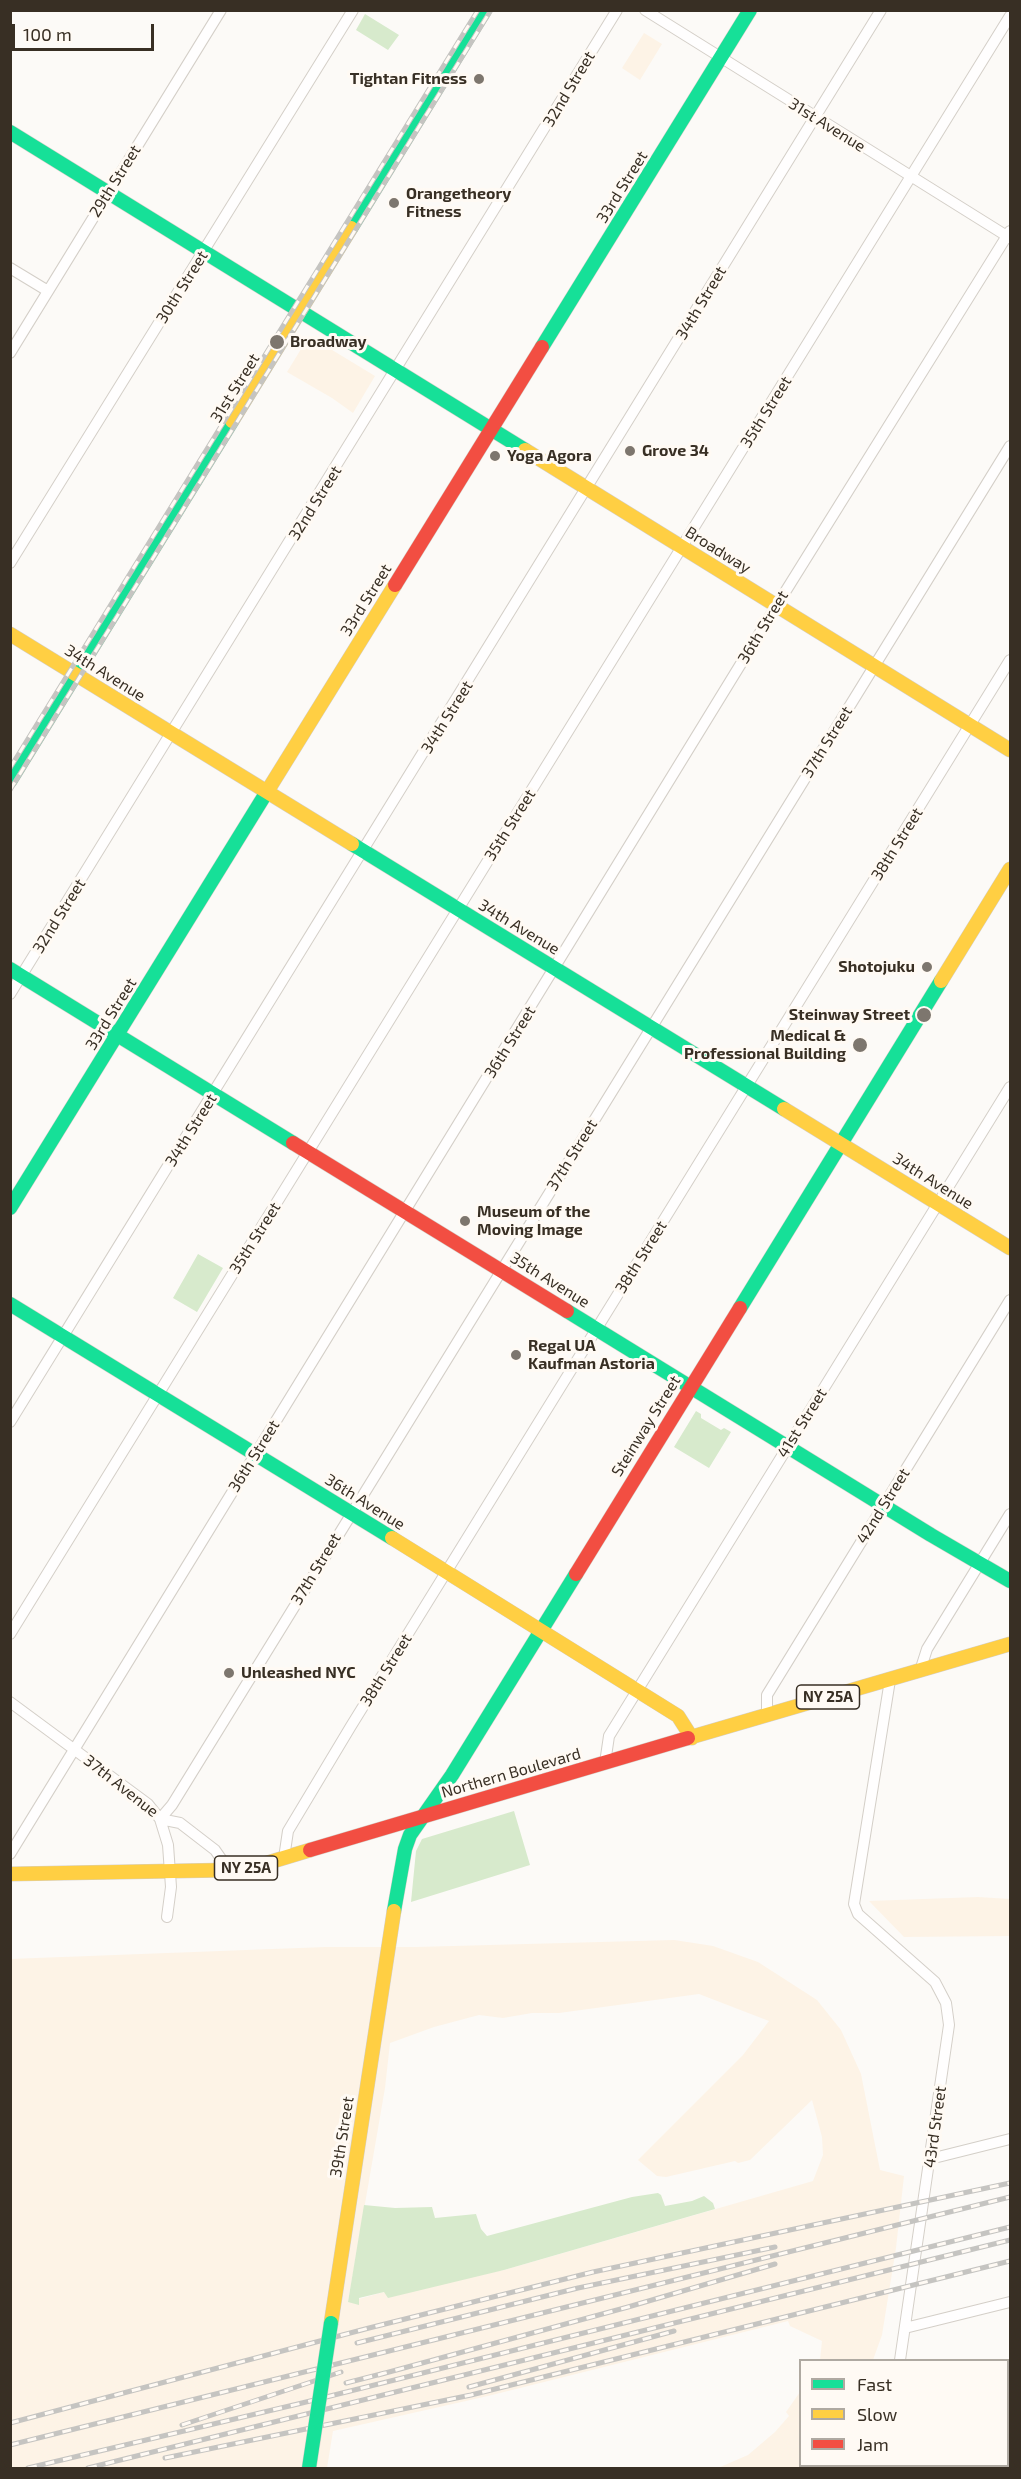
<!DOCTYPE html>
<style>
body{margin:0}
#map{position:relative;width:1021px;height:2479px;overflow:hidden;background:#fcfaf7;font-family:"Exo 2",sans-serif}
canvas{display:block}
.frame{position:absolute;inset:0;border:12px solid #382f24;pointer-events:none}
.legend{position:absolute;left:799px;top:2359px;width:210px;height:108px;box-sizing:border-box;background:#fffaf4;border:2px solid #afa9a1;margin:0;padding:8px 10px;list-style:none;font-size:18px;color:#382f24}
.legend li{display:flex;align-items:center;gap:12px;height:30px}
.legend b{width:30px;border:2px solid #afa9a1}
.scale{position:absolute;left:12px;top:24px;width:142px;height:27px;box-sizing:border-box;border:3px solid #382f24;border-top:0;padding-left:8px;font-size:18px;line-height:21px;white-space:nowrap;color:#382f24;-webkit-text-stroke:4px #fffaf4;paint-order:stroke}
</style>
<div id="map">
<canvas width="1021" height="2479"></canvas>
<div class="frame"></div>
<ul class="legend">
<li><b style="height:8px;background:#16e098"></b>Fast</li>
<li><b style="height:8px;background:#ffcf43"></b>Slow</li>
<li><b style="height:8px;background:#f24e42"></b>Jam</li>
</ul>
<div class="scale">100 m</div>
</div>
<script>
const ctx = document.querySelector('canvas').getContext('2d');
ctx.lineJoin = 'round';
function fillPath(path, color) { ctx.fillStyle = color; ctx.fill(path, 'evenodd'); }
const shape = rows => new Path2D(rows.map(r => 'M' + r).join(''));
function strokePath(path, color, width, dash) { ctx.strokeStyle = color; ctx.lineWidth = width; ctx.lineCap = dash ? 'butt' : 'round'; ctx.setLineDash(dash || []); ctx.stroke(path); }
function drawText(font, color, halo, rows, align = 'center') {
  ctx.font = font + ' "Exo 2",sans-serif'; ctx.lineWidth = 6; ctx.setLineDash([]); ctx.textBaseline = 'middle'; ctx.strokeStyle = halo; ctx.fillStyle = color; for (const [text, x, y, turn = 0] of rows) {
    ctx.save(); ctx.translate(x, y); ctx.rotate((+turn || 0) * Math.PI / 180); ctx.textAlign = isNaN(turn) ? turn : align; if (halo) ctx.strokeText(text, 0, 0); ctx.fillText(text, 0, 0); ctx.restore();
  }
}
fillPath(shape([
 [644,33,662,44,640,80,622,68],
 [309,336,375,376,353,413,332,398,287,372],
 [978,1897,1010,1899,1010,1936,904,1937,869,1901],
 [674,1940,713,1946,758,1962,817,2000,841,2030,861,2074,880,2170,904,2176,896,2248,882,2335,873,2360,820,2360,822,2341,790,2326,788,2321,488,2396,333,2431,327,2468,11,2468,10,1959,325,1947,416,1947],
 [699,1994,769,2021,743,2055,638,2160,657,2176,666,2177,735,2161,738,2163,750,2160,812,2100,822,2137,823,2155,813,2181,504,2270,384,2292,348,2302,385,2088,390,2043,434,2027,479,2015,503,2018,532,2013,559,2013],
 [800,2392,800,2466,809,2466,806,2468,718,2468,748,2455,775,2432,789,2416,786,2412]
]), '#fdf3e6');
fillPath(shape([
 [365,14,399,35,388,50,356,30],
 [198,1254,223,1268,197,1312,173,1298],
 [696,1411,701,1414,701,1418,721,1430,724,1428,731,1432,709,1468,674,1447],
 [514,1811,530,1865,411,1902,416,1851,422,1839],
 [658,2193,661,2195,665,2206,692,2201,704,2196,713,2203,715,2209,504,2270,388,2298,384,2292,359,2298,359,2305,348,2302,364,2205,395,2208,432,2207,435,2218,476,2214,481,2229,487,2236,632,2197]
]), '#d7eacc');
const street = shape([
 [645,10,1010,238],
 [10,268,48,291],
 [10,353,221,10],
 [10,563,353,10],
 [10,994,617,10],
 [10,1422,881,10],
 [10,1634,1010,16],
 [920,1671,927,1649,1010,1514],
 [890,1680,854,1904,858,1914,935,1982,946,2003,949,2025,900,2360],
 [10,1702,148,1804,160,1819,168,1845,171,1887,167,1917],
 [767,1716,767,1695,1010,1300],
 [605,1763,609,1736,1010,1087],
 [160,1819,172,1805,1010,446],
 [160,1819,180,1823,215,1850,229,1870],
 [10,1854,777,605,1010,231],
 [284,1858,288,1831,351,1726,1010,660],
 [930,2159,1010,2139],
 [905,2328,1010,2302],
 [1008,2398,1010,2378],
 [883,2468,884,2466],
 [997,2468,997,2466]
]);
const fast = shape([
 [10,132,525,450],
 [351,228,485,10],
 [542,347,750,10],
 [10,781,232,421],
 [352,844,784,1109],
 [10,969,293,1143],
 [10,1208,268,790],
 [10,1304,392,1538],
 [740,1308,941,981],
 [567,1311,931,1535,1010,1581],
 [394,1911,405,1849,410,1835,452,1775,576,1574]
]);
const slow = shape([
 [232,421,351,228],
 [525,450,1010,750],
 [10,634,352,844],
 [268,790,395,585],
 [941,981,1010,869],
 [784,1109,1010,1248],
 [392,1538,678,1716,692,1738],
 [688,1738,1010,1644],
 [10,1874,229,1870,257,1866,310,1850],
 [331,2323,394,1911]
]);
const jam = shape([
 [395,585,542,347],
 [293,1143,567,1311],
 [576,1574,740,1308],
 [310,1850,688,1738]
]);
strokePath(street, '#d4cfc8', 12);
strokePath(fast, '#d4cfc8', 15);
strokePath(slow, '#d4cfc8', 15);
strokePath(jam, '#d4cfc8', 15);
strokePath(street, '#fffefe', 10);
strokePath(fast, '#16e098', 14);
strokePath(slow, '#ffcf43', 14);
strokePath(jam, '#f24e42', 14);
const rail = shape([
 [10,768,478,10],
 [10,790,491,10],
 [357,2343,578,2288,775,2247],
 [378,2375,628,2307,775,2264],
 [346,2383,385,2373],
 [469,2387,674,2331],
 [10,2423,369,2328,593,2272,1010,2183],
 [182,2425,341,2372],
 [10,2445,1010,2197],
 [165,2458,471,2395,1010,2261],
 [28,2468,302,2403,1010,2227],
 [88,2468,1010,2240]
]);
strokePath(rail, '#c5c4c1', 5);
strokePath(rail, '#fffaf4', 3, [9]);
const fastBridge = shape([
 [309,2468,331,2323]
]);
strokePath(fastBridge, '#d4cfc8', 15, []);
strokePath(fastBridge, '#16e098', 14);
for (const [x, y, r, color] of [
 [479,79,6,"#7d766e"],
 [394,203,6,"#7d766e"],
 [277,342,8,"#7d766e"],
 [630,451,6,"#7d766e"],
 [495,456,6,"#7d766e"],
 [927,967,6,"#7d766e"],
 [924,1015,8,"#7d766e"],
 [860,1045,8,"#7d766e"],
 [465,1221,6,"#7d766e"],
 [516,1355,6,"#7d766e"],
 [229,1673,6,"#7d766e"]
]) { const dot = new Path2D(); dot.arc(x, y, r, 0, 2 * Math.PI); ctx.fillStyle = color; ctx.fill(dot); strokePath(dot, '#fffaf4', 2); }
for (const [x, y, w] of [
 [828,1697,63],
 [246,1868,63]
]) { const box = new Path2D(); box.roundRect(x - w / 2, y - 12, w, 24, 4.5); ctx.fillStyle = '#fffaf4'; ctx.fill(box); strokePath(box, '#382f24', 1.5); }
drawText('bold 15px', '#382f24', null, [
 ["NY 25A",828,1697],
 ["NY 25A",246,1868]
]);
drawText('bold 16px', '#382f24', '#fffaf4', [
 ["Tightan Fitness",467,79,"right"],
 ["Orangetheory",406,194],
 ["Fitness",406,212],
 ["Broadway",290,342],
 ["Grove 34",642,451],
 ["Yoga Agora",507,456],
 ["Shotojuku",915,967,"right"],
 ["Steinway Street",910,1015,"right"],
 ["Medical &",846,1036,"right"],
 ["Professional Building",846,1054,"right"],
 ["Museum of the",477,1212],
 ["Moving Image",477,1230],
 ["Regal UA",528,1346],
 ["Kaufman Astoria",528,1364],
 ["Unleashed NYC",241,1673]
], 'left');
drawText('16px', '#382f24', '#fffaf4', [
 ["32nd Street",569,89,-59],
 ["31st Avenue",827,125,32],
 ["29th Street",115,181,-58],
 ["33rd Street",622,187,-58],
 ["30th Street",182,287,-58],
 ["34th Street",701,303,-59],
 ["31st Street",235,388,-58],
 ["35th Street",766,412,-58],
 ["32nd Street",315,503,-58],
 ["Broadway",718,550,32],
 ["33rd Street",366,600,-58],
 ["36th Street",763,627,-59],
 ["34th Avenue",105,673,32],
 ["34th Street",447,717,-58],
 ["37th Street",827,742,-58],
 ["35th Street",510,825,-58],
 ["38th Street",897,844,-58],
 ["32nd Street",59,916,-58],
 ["34th Avenue",519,927,31],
 ["33rd Street",111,1014,-58],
 ["36th Street",510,1042,-58],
 ["34th Street",191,1130,-58],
 ["37th Street",572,1155,-58],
 ["34th Avenue",933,1181,32],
 ["35th Street",255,1238,-58],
 ["38th Street",641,1257,-58],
 ["35th Avenue",550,1280,32],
 ["41st Street",802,1423,-58],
 ["Steinway Street",646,1426,-58],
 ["36th Street",254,1456,-58],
 ["36th Avenue",365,1502,32],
 ["42nd Street",883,1506,-58],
 ["37th Street",316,1569,-59],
 ["38th Street",386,1670,-58],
 ["Northern Boulevard",511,1773,-16],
 ["37th Avenue",121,1786,38],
 ["43rd Street",935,2127,-82],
 ["39th Street",342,2137,-81]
]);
</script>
